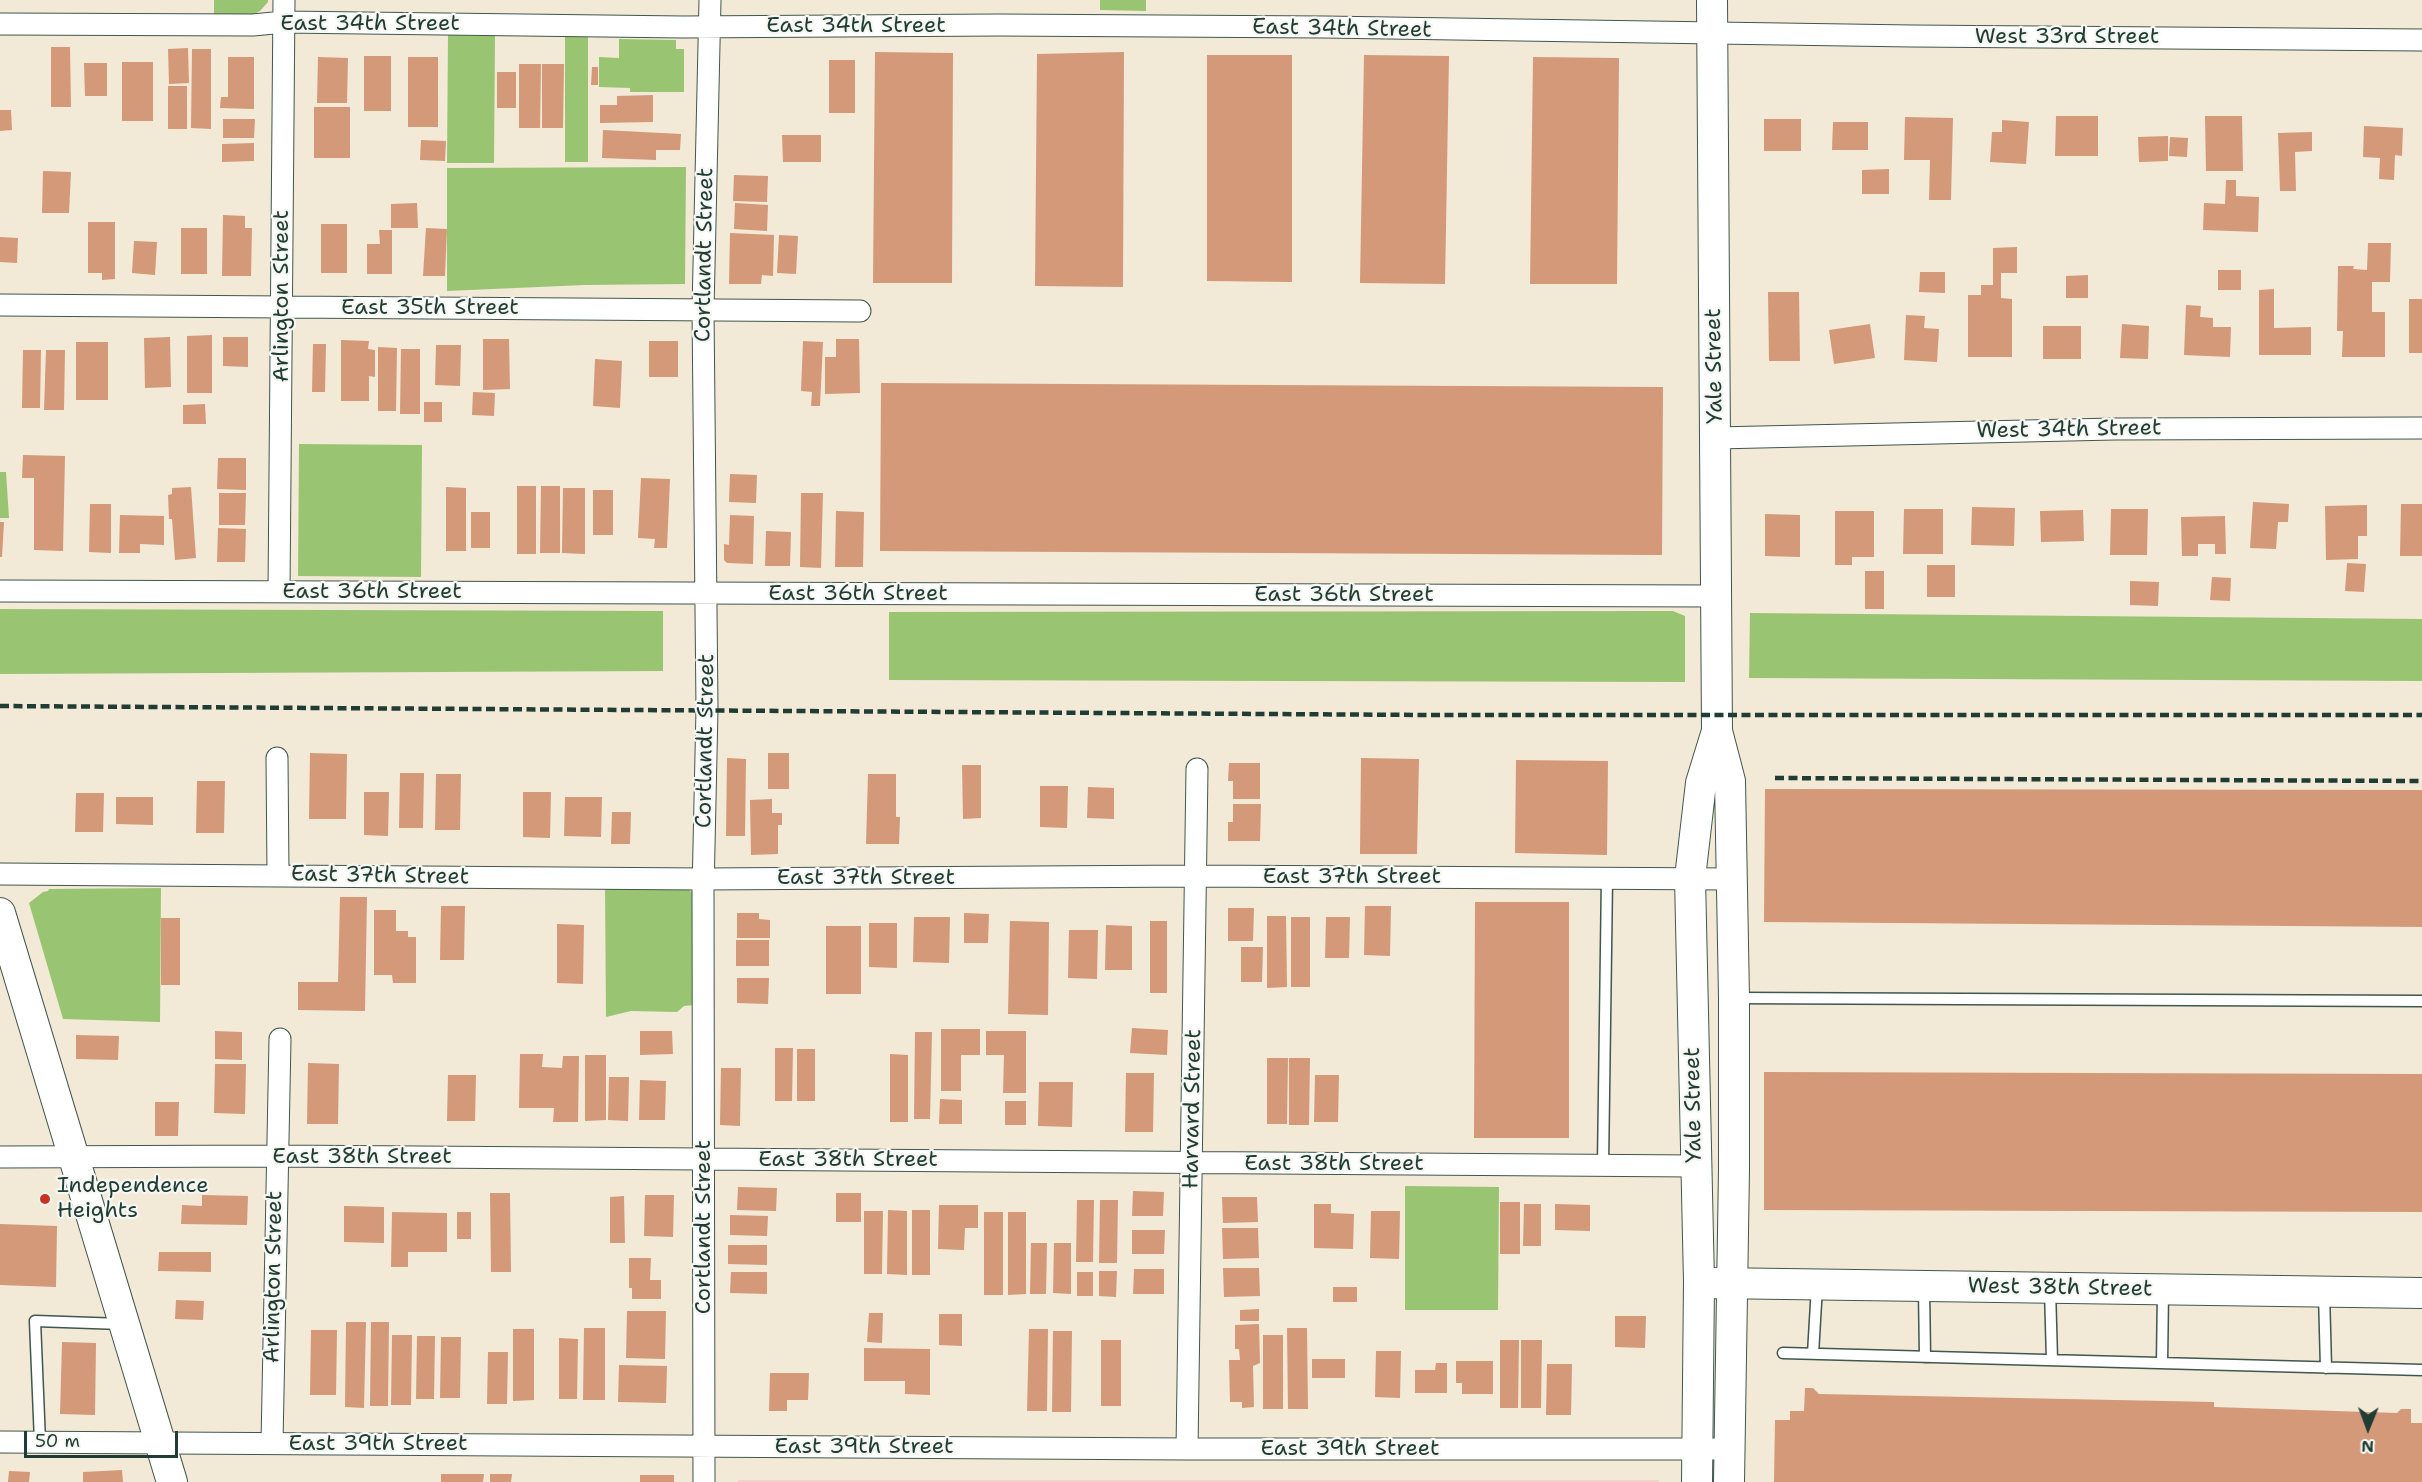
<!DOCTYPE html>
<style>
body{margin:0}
#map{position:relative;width:2422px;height:1482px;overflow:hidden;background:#f3e9d7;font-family:"Shantell Sans",sans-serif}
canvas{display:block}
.north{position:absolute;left:2338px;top:1398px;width:60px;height:60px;-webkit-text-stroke:4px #f6f6f2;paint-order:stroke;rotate:181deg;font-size:16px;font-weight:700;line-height:24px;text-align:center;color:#1f3d34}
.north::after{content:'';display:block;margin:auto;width:21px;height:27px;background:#1f3d34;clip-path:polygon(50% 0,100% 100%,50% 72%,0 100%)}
.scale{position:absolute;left:24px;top:1431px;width:154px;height:27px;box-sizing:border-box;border:3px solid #1f3d34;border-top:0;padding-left:8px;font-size:18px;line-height:21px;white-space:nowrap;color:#1f3d34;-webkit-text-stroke:4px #f6f6f2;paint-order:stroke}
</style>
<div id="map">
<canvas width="2422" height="1482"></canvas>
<div class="north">N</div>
<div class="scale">50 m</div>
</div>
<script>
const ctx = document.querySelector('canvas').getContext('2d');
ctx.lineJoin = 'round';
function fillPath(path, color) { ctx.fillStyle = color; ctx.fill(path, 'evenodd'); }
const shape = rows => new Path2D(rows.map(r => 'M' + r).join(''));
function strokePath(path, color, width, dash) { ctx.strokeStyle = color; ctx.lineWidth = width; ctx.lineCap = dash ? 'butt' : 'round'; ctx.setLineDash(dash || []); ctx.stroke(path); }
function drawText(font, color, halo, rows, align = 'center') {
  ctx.font = font + ' "Shantell Sans",sans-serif'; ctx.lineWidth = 4.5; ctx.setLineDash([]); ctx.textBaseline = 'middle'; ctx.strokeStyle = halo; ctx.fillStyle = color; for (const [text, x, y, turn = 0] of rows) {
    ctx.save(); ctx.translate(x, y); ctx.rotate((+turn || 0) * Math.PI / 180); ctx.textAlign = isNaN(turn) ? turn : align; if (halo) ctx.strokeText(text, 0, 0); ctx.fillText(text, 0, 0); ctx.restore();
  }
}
fillPath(shape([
 [738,1480,1659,1480,1659,1482,738,1482]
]), '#f7d0cc');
fillPath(shape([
 [214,0,268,0,268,2,260,11,248,17,214,16],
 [1100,0,1146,0,1146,11,1100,10],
 [448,35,495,36,494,163,447,163],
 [565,35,588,35,588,162,565,162],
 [619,39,676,40,676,49,684,49,684,92,630,92,630,88,599,87,599,57,619,58],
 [686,167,685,284,584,285,447,291,447,168],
 [299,444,422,445,421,577,298,576],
 [0,472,6,472,9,518,0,518],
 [0,609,663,611,663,671,0,674],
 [1673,611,1685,616,1685,682,889,680,889,612],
 [1750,613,2422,619,2422,681,1749,678],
 [605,886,687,887,693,894,694,1005,684,1006,677,1012,631,1011,606,1017],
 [161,888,160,1022,63,1019,29,903,43,892,48,891,49,889],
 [1405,1186,1499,1187,1498,1310,1405,1310]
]), '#99c572');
fillPath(shape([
 [51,47,70,47,71,107,51,107],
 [188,48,189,83,169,84,168,49],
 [192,49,211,49,211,129,191,128],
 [875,52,953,53,952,283,873,283],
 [1124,52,1123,287,1035,286,1037,54],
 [1207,55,1292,55,1292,282,1207,281],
 [1364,55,1449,56,1445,284,1360,283],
 [364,56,391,56,391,111,364,111],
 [228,57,254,57,254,109,220,108,221,97,228,97],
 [318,57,348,58,347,103,317,103],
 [408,57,438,57,438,127,408,127],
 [1533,57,1619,58,1617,284,1530,284],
 [829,60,855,60,855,113,829,113],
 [122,62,153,62,153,121,122,121],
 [84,63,107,63,107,96,85,96],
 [519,64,541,64,540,128,519,128],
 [542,64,564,64,563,128,542,128],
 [592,67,598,67,598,85,591,85],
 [497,72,516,72,516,108,497,108],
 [168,86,187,86,187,129,168,129],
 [653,95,653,122,600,123,600,105,617,105,617,96],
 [314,107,350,107,350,158,314,158],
 [0,110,11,110,12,130,0,131],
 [2056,116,2098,116,2098,156,2055,156],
 [2205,116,2242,116,2243,171,2206,171],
 [1905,117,1953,118,1951,200,1929,200,1930,160,1904,160],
 [223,119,255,119,254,138,223,138],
 [1764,119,1801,119,1801,151,1764,151],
 [2002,120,2029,122,2026,164,1990,162,1992,132,2002,132],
 [1833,122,1868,122,1868,150,1832,150],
 [2364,126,2403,128,2402,156,2395,155,2394,180,2379,179,2380,158,2363,157],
 [603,130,681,134,680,150,656,150,656,160,602,158],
 [2312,132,2312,151,2295,152,2296,191,2280,191,2278,133],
 [782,135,821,135,821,162,783,162],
 [2168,136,2168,161,2139,162,2138,137],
 [2170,137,2188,138,2187,157,2169,156],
 [421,140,446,141,445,161,420,160],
 [254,143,254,161,222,162,222,144],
 [1889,169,1889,194,1862,194,1862,170],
 [43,171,71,172,69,213,42,213],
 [734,175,768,176,767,202,733,201],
 [2226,180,2236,180,2236,196,2259,197,2258,232,2203,230,2204,203,2225,204],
 [417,203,418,228,391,228,391,204],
 [735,203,768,205,767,231,734,229],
 [223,215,245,216,245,228,252,228,251,276,222,276],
 [88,222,115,222,115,279,102,280,102,273,88,273],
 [321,224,347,224,347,273,321,273],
 [181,228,207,228,207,274,181,274],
 [426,228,447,229,445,276,423,276],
 [379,230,392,230,392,274,367,274,367,244,380,244],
 [730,233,774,235,773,276,762,275,761,284,729,284],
 [779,235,798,236,796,274,777,273],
 [0,237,18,238,17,263,0,262],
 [134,241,157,242,155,275,132,273],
 [2368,243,2391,243,2390,282,2372,282,2372,312,2385,312,2385,357,2342,357,2343,331,2337,331,2338,266,2354,266,2353,269,2367,270],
 [2017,247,2017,273,2001,273,2001,298,2012,299,2012,357,1968,357,1968,295,1981,295,1981,285,1993,285,1993,248],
 [2218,270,2241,270,2241,290,2218,290],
 [1920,272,1945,272,1945,293,1919,292],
 [2088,275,2088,298,2066,298,2066,276],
 [2274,289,2274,328,2311,327,2311,355,2259,355,2259,290],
 [1768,292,1799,292,1800,361,1769,361],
 [2409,299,2422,299,2422,353,2409,353],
 [2186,305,2201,306,2200,317,2213,318,2213,327,2231,327,2230,357,2184,355],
 [1906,315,1925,316,1924,328,1939,329,1937,362,1904,360],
 [1870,324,1875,358,1834,364,1829,330],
 [2122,324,2149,326,2148,359,2120,358],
 [2043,326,2081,326,2081,359,2043,359],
 [212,335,212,393,187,393,187,336],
 [170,337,171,387,145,388,144,338],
 [223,337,248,337,248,367,223,366],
 [483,339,509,339,510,389,483,390],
 [836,339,859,339,860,393,825,394,825,357,836,357],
 [341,340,369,341,368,349,375,350,375,377,369,376,369,401,341,401],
 [649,341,678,341,678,377,649,377],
 [803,341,823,342,820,406,811,406,812,392,801,391],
 [76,342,108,342,108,400,76,400],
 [313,344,326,344,325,392,312,392],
 [436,345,461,345,460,386,435,385],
 [378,347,397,348,396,411,378,411],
 [401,349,420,349,420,414,400,414],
 [23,350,41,350,40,408,22,408],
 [46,350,65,350,64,410,44,410],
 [595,359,622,361,620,408,593,406],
 [881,383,1663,387,1662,555,880,551],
 [473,392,495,393,494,416,472,415],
 [424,402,442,402,442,422,424,422],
 [205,404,206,424,183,424,183,405],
 [23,455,65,456,63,551,34,550,34,478,22,478],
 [218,458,246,458,246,490,217,489],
 [730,474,757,475,756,503,729,502],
 [641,478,670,479,667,548,654,548,655,539,638,538],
 [517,486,536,486,536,554,517,554],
 [541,486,560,486,560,553,540,553],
 [191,487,196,558,175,560,172,519,169,519,168,495,172,494,172,488],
 [446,487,466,488,466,551,446,551],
 [563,488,585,488,585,554,562,553],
 [593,490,613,490,613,535,593,535],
 [219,493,246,493,245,525,219,525],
 [801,493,823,493,821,568,800,567],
 [2253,502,2289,504,2288,522,2278,522,2276,549,2250,548],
 [90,504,111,504,111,553,89,552],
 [2401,504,2422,504,2422,556,2400,556],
 [2367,505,2367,536,2358,536,2358,559,2326,560,2325,506],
 [1972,507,2015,508,2014,546,1971,545],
 [1904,509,1943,509,1943,554,1903,554],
 [2111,509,2148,509,2147,555,2110,555],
 [2083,510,2084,541,2041,542,2040,511],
 [836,511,864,512,863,567,835,567],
 [1835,511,1874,511,1874,557,1852,557,1852,565,1835,565],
 [471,512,490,512,490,548,471,548],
 [1765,514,1800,515,1800,557,1765,556],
 [120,515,164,516,164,545,140,544,140,553,119,553],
 [730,515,754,516,753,564,727,563,724,560,724,544,729,545],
 [2225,516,2226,554,2215,554,2215,544,2198,544,2198,556,2182,556,2181,517],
 [0,522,4,522,2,557,0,557],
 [218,528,246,529,245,562,217,562],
 [766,531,791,532,790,566,765,566],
 [2347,563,2366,564,2364,592,2345,591],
 [1927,565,1955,565,1955,597,1927,597],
 [1865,571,1884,571,1884,609,1865,609],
 [2212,577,2231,578,2230,601,2210,600],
 [2130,581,2159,582,2158,606,2130,605],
 [310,753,347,754,346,819,309,819],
 [768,753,789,753,789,789,768,789],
 [727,758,746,759,745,836,726,836],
 [1361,758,1419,759,1417,854,1360,854],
 [1516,760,1608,761,1607,855,1515,853],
 [1229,763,1260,763,1260,799,1233,799,1233,781,1228,781],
 [962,765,981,765,981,818,963,819],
 [400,773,424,773,423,828,399,828],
 [436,774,461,774,460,830,435,830],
 [868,774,896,774,896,817,900,817,899,844,866,844],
 [197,781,225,781,224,833,196,833],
 [1040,786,1068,786,1067,828,1040,827],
 [1088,787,1114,788,1114,819,1087,818],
 [1765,789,2422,790,2422,927,1764,922],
 [364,792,389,792,388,836,364,835],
 [523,792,551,792,550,838,523,837],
 [76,793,104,793,103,832,75,832],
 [116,797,153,797,153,825,116,824],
 [565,797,602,797,601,837,564,836],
 [772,799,772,813,782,813,782,825,778,825,778,854,751,855,750,800],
 [1233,804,1261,804,1260,841,1228,841,1228,822,1233,822],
 [612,812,631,812,630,844,611,844],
 [340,897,367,897,365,1011,298,1010,298,982,338,982],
 [1475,902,1569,902,1569,1138,1474,1138],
 [441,906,465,906,464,960,440,960],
 [1365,906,1391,906,1390,956,1364,955],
 [1228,908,1254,908,1253,941,1228,941],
 [374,910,396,910,396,931,408,931,408,937,416,937,416,983,393,983,392,975,374,975],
 [737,913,759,913,759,919,770,920,770,938,737,938],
 [964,913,989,914,988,943,964,943],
 [1267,916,1286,916,1287,987,1267,988],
 [914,917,950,917,949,963,913,962],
 [1291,917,1310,917,1310,987,1291,987],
 [1326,917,1350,917,1349,958,1325,958],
 [161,918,180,918,180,985,161,985],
 [1010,921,1049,922,1048,1015,1008,1014],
 [1150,921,1167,921,1167,993,1150,993],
 [869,923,897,923,897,968,869,967],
 [557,924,584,925,583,984,557,983],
 [1106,925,1132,926,1132,970,1105,970],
 [826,926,861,926,861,994,826,994],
 [1069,930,1098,930,1097,979,1068,978],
 [736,940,769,940,769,966,736,966],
 [1241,947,1263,947,1262,982,1241,982],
 [737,978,769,978,768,1004,737,1003],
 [1132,1028,1168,1030,1167,1055,1130,1053],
 [941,1029,980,1029,980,1055,961,1055,961,1091,941,1091],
 [215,1031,242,1032,242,1060,215,1059],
 [640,1031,672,1031,673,1054,640,1055],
 [986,1031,1026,1031,1026,1093,1003,1093,1004,1055,986,1055],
 [915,1032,932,1032,930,1119,914,1119],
 [76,1035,119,1036,118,1060,76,1059],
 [775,1048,793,1048,792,1101,775,1101],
 [797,1049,815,1049,815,1101,797,1101],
 [520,1054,543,1054,542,1067,562,1068,563,1056,579,1056,578,1122,553,1122,554,1108,519,1108],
 [890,1054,908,1055,908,1122,890,1122],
 [585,1055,606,1055,606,1120,585,1121],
 [1267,1058,1288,1058,1287,1124,1267,1124],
 [1289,1058,1310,1058,1309,1125,1289,1125],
 [308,1063,339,1064,338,1124,307,1124],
 [215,1064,246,1064,245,1114,214,1113],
 [721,1068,741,1068,740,1126,720,1125],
 [1764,1072,2422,1074,2422,1212,1764,1210],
 [1126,1073,1154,1073,1153,1132,1125,1132],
 [448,1075,476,1075,475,1121,447,1121],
 [1315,1075,1339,1075,1338,1122,1314,1122],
 [609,1077,629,1077,628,1121,608,1120],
 [640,1080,666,1081,665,1120,639,1120],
 [1039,1082,1073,1082,1072,1127,1038,1126],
 [940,1099,962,1100,962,1124,939,1124],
 [1005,1101,1026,1101,1026,1125,1005,1125],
 [155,1102,179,1102,178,1136,155,1136],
 [738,1187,777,1188,776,1211,737,1210],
 [1133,1191,1164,1192,1163,1216,1132,1216],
 [490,1193,510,1193,511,1272,491,1272],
 [836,1193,861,1193,861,1222,836,1222],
 [202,1195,248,1196,247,1225,181,1224,182,1205,202,1206],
 [645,1195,674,1195,673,1237,644,1236],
 [624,1196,625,1243,610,1243,610,1197],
 [1222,1197,1257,1197,1258,1222,1223,1223],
 [1077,1200,1094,1200,1093,1262,1076,1262],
 [1100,1200,1118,1200,1117,1263,1099,1263],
 [1500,1202,1520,1202,1520,1254,1500,1254],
 [1314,1204,1331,1204,1331,1213,1354,1214,1353,1249,1314,1248],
 [1524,1204,1541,1204,1541,1246,1523,1246],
 [1555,1204,1590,1205,1590,1231,1555,1230],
 [939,1205,978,1205,978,1228,965,1228,964,1250,938,1249],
 [344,1206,384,1207,384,1243,344,1242],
 [888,1210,907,1211,907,1275,887,1274],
 [912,1210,930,1210,930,1275,912,1275],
 [864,1211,883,1211,882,1274,864,1274],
 [1371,1211,1400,1211,1399,1259,1370,1258],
 [392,1212,447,1213,447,1252,408,1252,408,1267,391,1267],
 [457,1212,471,1212,471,1239,457,1239],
 [984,1212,1003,1212,1003,1295,984,1295],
 [1008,1212,1026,1212,1026,1294,1008,1295],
 [730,1215,768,1216,767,1236,730,1235],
 [0,1224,57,1226,56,1287,0,1285],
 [1222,1228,1258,1228,1259,1258,1223,1259],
 [1132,1230,1165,1230,1164,1254,1132,1254],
 [1031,1243,1047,1243,1046,1294,1030,1294],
 [1054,1243,1071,1243,1071,1294,1053,1293],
 [728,1245,767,1245,767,1265,728,1264],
 [159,1252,211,1252,211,1272,158,1271],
 [629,1258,651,1258,650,1280,661,1280,661,1299,632,1299,632,1288,629,1288],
 [1223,1268,1259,1268,1260,1296,1224,1297],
 [1134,1269,1164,1269,1164,1294,1133,1294],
 [1099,1271,1117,1271,1116,1297,1099,1296],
 [731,1272,767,1272,767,1294,730,1293],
 [1077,1272,1093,1272,1093,1296,1077,1296],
 [1333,1287,1357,1287,1357,1302,1333,1302],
 [176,1300,204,1301,203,1320,175,1319],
 [1259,1309,1259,1321,1240,1321,1240,1310],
 [627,1311,666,1311,665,1359,626,1358],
 [869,1313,883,1313,882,1343,867,1342],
 [939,1314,962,1314,962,1346,939,1345],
 [1615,1316,1646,1316,1645,1348,1615,1347],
 [346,1322,366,1322,364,1408,345,1407],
 [371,1322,389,1322,388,1406,370,1406],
 [1259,1324,1260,1363,1253,1366,1254,1407,1242,1408,1242,1402,1230,1402,1229,1360,1240,1360,1239,1349,1235,1349,1235,1325],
 [584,1328,605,1328,605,1400,583,1400],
 [1287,1328,1307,1328,1308,1409,1288,1409],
 [513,1329,534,1329,534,1400,513,1401],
 [1029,1329,1048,1329,1047,1411,1027,1411],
 [311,1330,337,1330,336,1395,310,1395],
 [1053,1331,1072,1331,1071,1412,1052,1412],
 [392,1335,412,1335,411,1405,391,1405],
 [1263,1335,1283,1335,1283,1409,1263,1409],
 [417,1336,435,1336,434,1399,416,1399],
 [441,1337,461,1337,460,1398,440,1398],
 [559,1338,578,1339,577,1399,559,1399],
 [1101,1340,1121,1340,1121,1406,1101,1406],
 [1500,1340,1519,1340,1518,1408,1500,1408],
 [1521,1340,1542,1340,1541,1408,1521,1408],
 [62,1342,96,1343,95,1415,60,1414],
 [864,1348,930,1349,930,1395,905,1394,905,1381,864,1381],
 [1376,1351,1401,1351,1400,1398,1375,1397],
 [488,1352,508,1352,507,1404,487,1404],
 [1312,1359,1345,1359,1345,1378,1312,1378],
 [1456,1361,1493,1361,1493,1394,1462,1394,1462,1383,1456,1383],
 [1436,1363,1447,1363,1447,1393,1415,1393,1415,1370,1435,1370],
 [1547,1364,1572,1364,1571,1415,1546,1415],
 [619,1365,667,1366,666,1403,618,1402],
 [770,1373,809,1373,808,1400,787,1400,787,1411,769,1411],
 [1805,1388,1813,1388,1819,1394,2214,1402,2214,1407,2397,1413,2401,1409,2411,1409,2411,1423,2422,1423,2422,1482,1774,1482,1775,1420,1790,1420,1790,1411,1804,1411],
 [122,1470,123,1482,83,1482,83,1472],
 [9,1471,30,1472,29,1482,8,1482],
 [441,1474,484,1474,483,1482,441,1482],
 [490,1474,512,1474,511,1482,490,1482],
 [640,1475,674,1475,674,1482,640,1482]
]), '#d39978');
const lane = shape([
 [1734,998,2422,1001],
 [1603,1165,1607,878],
 [1924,1289,1925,1357],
 [2050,1289,2052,1360],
 [2324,1293,2326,1368],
 [1783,1353,2422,1370],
 [1813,1354,1817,1286],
 [2162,1363,2163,1292],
 [40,1442,35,1321,122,1324]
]);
const street = shape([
 [0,24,253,25,284,22,683,27,999,25,1324,27,1912,36,2422,40],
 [0,305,860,311],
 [1716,438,2114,429,2422,428],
 [0,591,1715,596],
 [279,592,284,0],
 [277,758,278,874],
 [0,874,703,879,1196,876,1732,879],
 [0,1157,276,1156,1695,1166],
 [0,1442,1187,1449,1728,1449],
 [272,1443,280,1039],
 [1187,1449,1197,769],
 [704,1482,703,892,707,709,703,310,710,0]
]);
const secondary = shape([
 [1712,0,1717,731,1730,781,1734,998,1734,1169,1729,1482],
 [0,913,172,1482],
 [1714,1283,2422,1293],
 [1697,1482,1699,1282,1690,878,1701,783,1717,731]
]);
strokePath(lane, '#3f574c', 13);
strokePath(street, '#3f574c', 23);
strokePath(secondary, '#3f574c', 32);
strokePath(lane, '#fff', 10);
strokePath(street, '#fff', 21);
strokePath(secondary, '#fff', 30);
strokePath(shape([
 [0,706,1427,715,2422,715],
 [1775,778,2422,781]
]), '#1f3d34', 4.5, [9, 4.5]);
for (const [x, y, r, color] of [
 [45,1199,6,"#c8321e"]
]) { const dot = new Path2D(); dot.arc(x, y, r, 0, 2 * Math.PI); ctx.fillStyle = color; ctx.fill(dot); strokePath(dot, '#f6f6f2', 2); }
drawText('22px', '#1f3d34', '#f6f6f2', [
 ["East 34th Street",370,24],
 ["East 34th Street",856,26],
 ["East 34th Street",1342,29,1],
 ["West 33rd Street",2067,37],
 ["Cortlandt Street",705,255,-89],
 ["Arlington Street",282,296,-90],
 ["East 35th Street",430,308],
 ["Yale Street",1715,366,-91],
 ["West 34th Street",2069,430,-1],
 ["East 36th Street",372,592],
 ["East 36th Street",858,594],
 ["East 36th Street",1344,595],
 ["Cortlandt Street",706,741,-89],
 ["East 37th Street",380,876,1],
 ["East 37th Street",1352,877],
 ["East 37th Street",866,878],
 ["Yale Street",1694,1105,-91],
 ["Harvard Street",1193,1109,-89],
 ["East 38th Street",362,1157],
 ["East 38th Street",848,1160],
 ["East 38th Street",1334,1164],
 ["Cortlandt Street",704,1227,-90],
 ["Arlington Street",274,1277,-89],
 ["West 38th Street",2060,1288,1],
 ["East 39th Street",378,1444],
 ["East 39th Street",864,1447],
 ["East 39th Street",1350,1449]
]);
drawText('22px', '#1f3d34', '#f6f6f2', [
 ["Independence",57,1186],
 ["Heights",57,1211]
], 'left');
</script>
